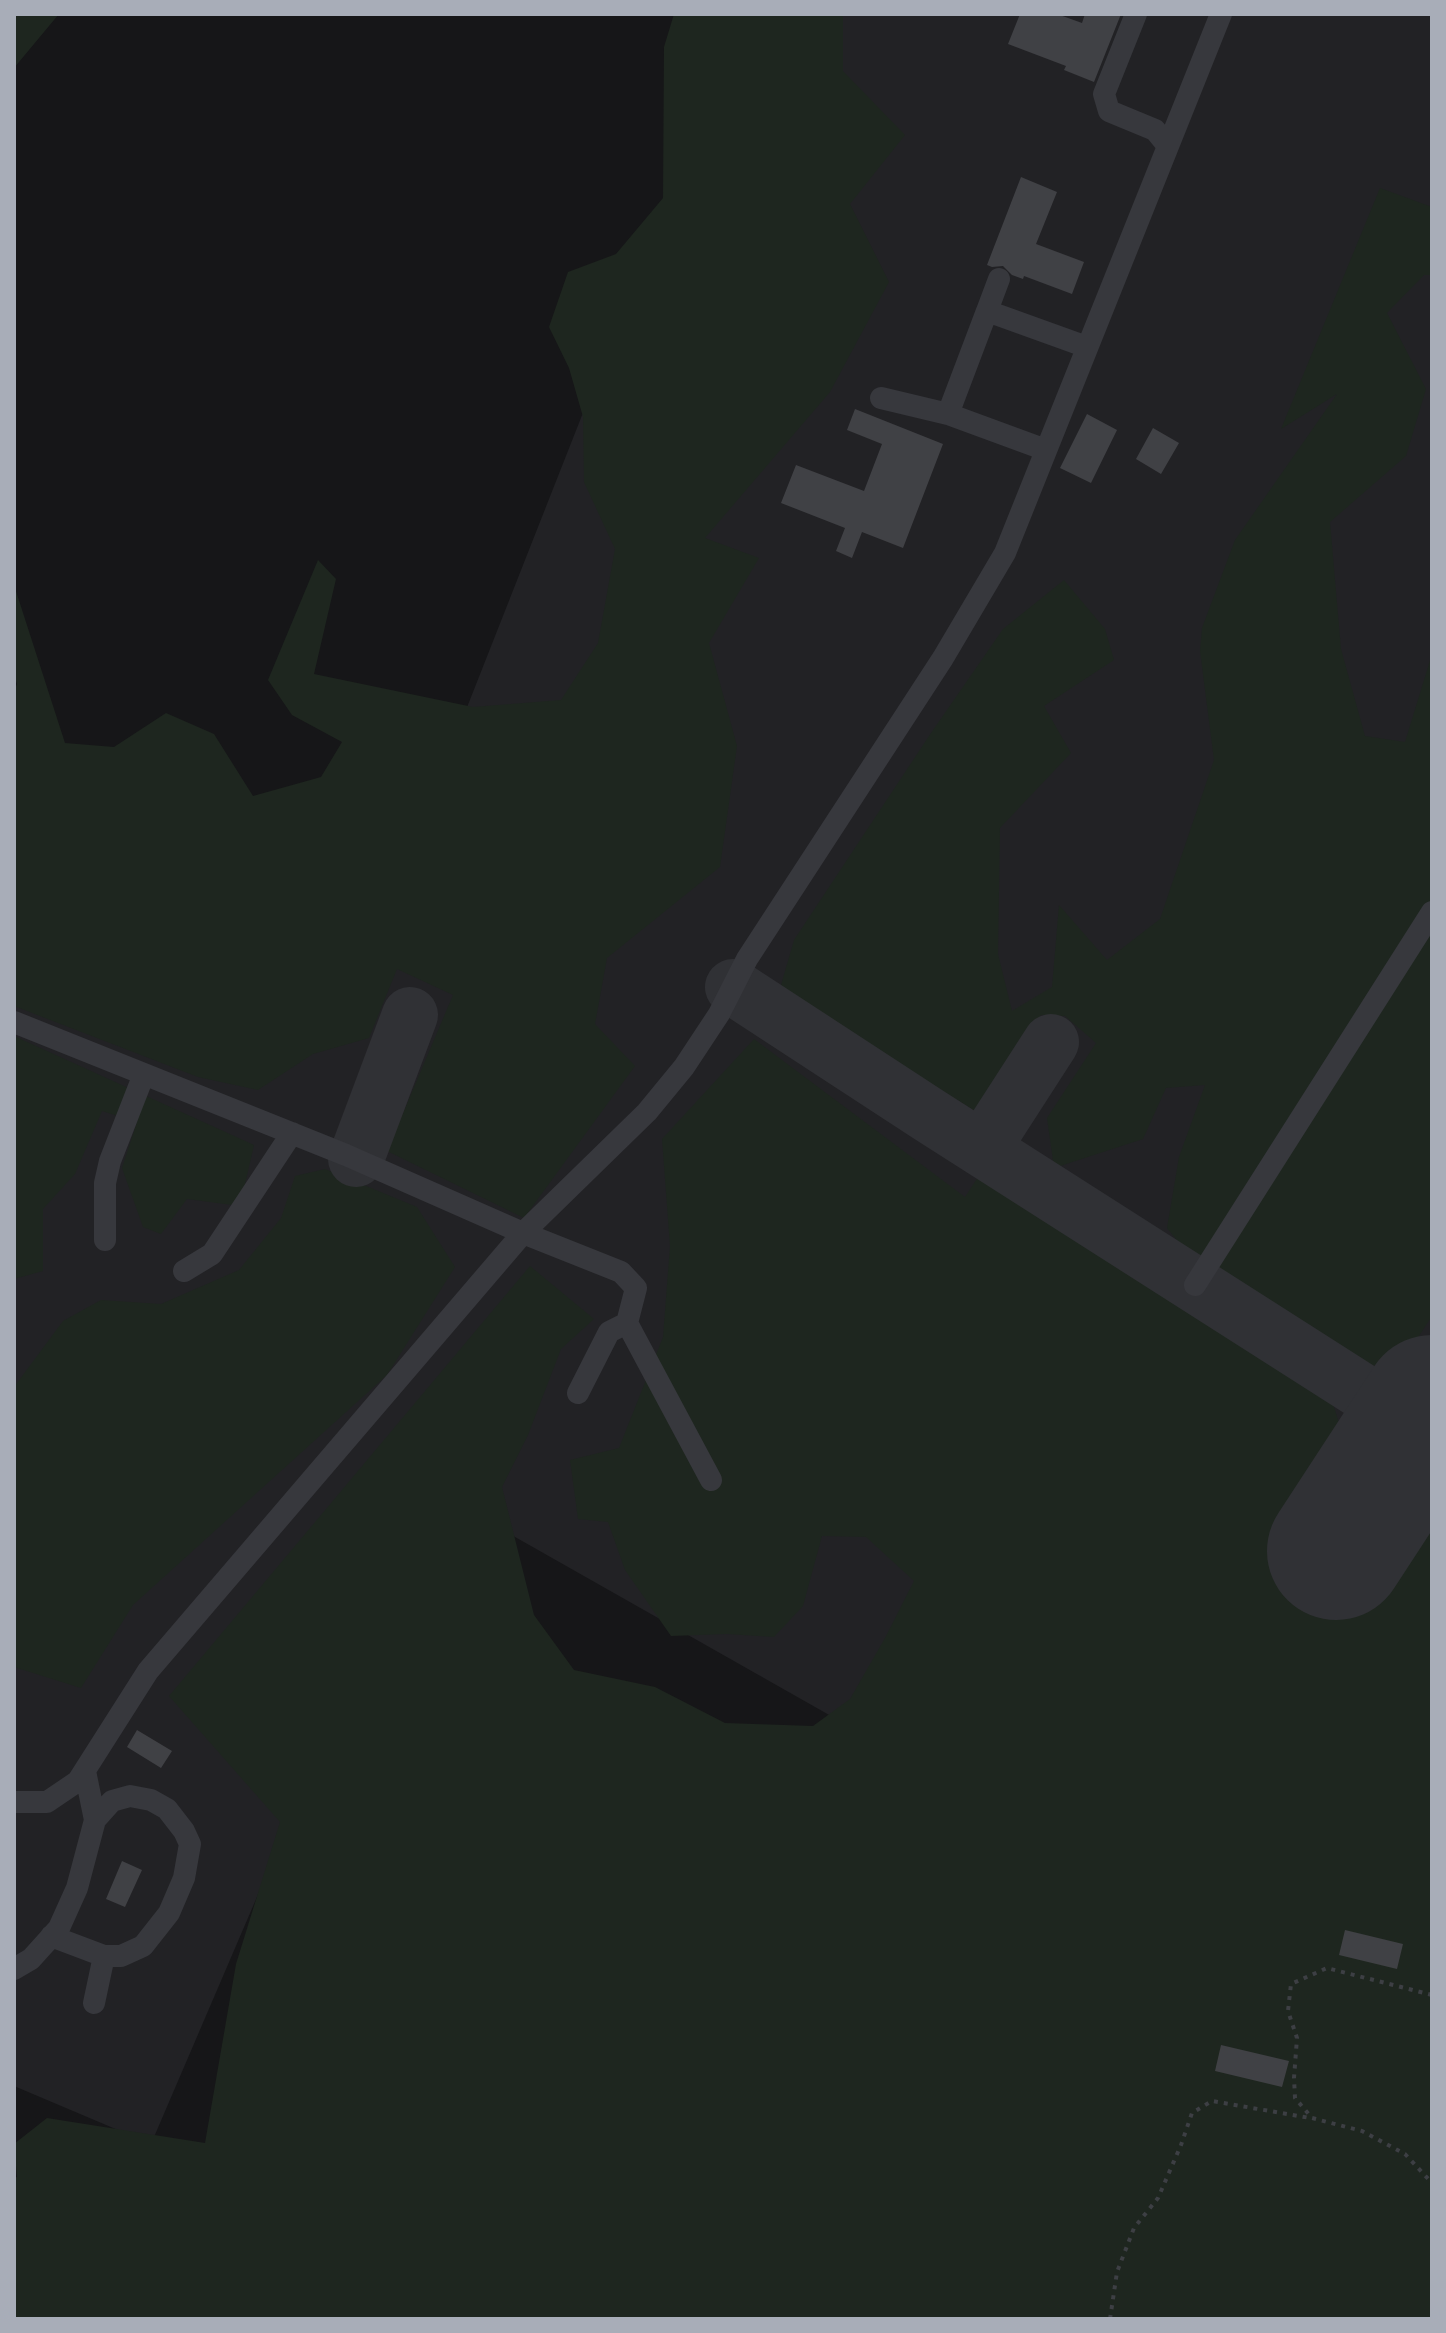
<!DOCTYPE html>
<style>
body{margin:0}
#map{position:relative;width:1446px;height:2333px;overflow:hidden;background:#161618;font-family:Manrope,sans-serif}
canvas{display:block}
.frame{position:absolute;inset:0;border:16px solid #a8adb8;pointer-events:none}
</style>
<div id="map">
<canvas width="1446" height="2333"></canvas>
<div class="frame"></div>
</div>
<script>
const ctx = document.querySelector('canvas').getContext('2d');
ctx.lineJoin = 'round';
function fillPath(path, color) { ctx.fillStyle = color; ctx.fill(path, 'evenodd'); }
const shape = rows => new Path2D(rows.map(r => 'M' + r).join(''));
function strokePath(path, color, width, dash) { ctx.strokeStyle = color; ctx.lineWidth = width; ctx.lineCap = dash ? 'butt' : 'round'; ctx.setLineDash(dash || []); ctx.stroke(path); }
fillPath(shape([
 [740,14,1432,14,1432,1721,1235,1945,471,1512,320,1750,151,2144,14,2086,14,843,386,913]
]), '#222225');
fillPath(shape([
 [14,14,59,14,14,68],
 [674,14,843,14,843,71,905,135,850,204,889,282,830,392,705,538,759,558,709,643,737,746,720,867,607,958,595,1024,635,1066,524,1218,387,1151,453,995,397,969,369,1038,313,1054,258,1090,198,1077,14,1006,14,691,17,684,14,676,14,585,65,743,114,747,166,713,214,734,253,796,321,777,342,742,292,715,268,680,318,560,336,579,314,674,473,707,561,700,598,643,615,549,584,482,583,417,569,368,549,327,568,272,616,254,663,198,664,47],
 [1380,188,1432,207,1432,275,1424,275,1387,313,1426,389,1406,456,1330,522,1341,649,1365,736,1405,742,1432,654,1432,1316,1408,1353,1365,1369,1254,1291,1217,1290,1167,1228,1179,1157,1205,1085,1166,1088,1143,1139,1054,1168,1047,1118,1096,1043,1065,1016,1041,1015,1021,1045,1010,1088,983,1116,956,1099,939,1104,816,1034,779,992,794,940,931,733,1003,629,1064,580,1105,629,1114,660,1044,706,1071,753,1000,828,998,954,1012,1011,1052,987,1059,905,1107,960,1160,919,1214,760,1200,651,1202,628,1235,540,1337,394,1281,429],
 [14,1036,254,1145,240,1206,187,1199,161,1234,143,1227,122,1168,137,1122,102,1111,75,1174,43,1209,43,1271,14,1279],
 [754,1039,965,1197,980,1174,1332,1400,1345,1443,1292,1533,1371,1584,1432,1492,1432,2319,14,2319,14,2178,17,2177,14,2144,47,2118,205,2143,236,1964,280,1822,169,1696,530,1266,594,1319,561,1349,528,1435,502,1487,534,1615,574,1670,655,1687,725,1723,813,1726,850,1699,885,1638,914,1581,866,1537,822,1536,803,1606,774,1637,727,1634,671,1636,625,1570,608,1522,578,1519,570,1460,619,1448,663,1337,670,1246,662,1139],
 [325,1169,417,1207,455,1267,387,1375,133,1605,81,1688,14,1667,14,1387,63,1321,101,1300,161,1304,239,1270,281,1218,295,1176]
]), '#1e261f');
strokePath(shape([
 [733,987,929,1115,1432,1436],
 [982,1149,1051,1042],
 [356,1159,410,1015]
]), '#303135', 56);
strokePath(shape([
 [1336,1551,1432,1404]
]), '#303135', 138);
fillPath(shape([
 [1020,14,1057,14,1082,23,1085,14,1121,14,1094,82,1064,70,1066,66,1008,44],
 [1021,177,1057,192,1036,244,1084,262,1072,294,1024,276,1023,279,1012,275,1003,266,992,267,987,265],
 [855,409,943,444,903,548,862,532,852,558,836,551,845,528,781,503,796,465,864,491,882,444,847,430],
 [1087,414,1117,430,1091,483,1060,468],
 [1153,428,1179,443,1161,474,1136,459],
 [137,1730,172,1751,161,1768,127,1747],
 [122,1861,142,1870,125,1907,106,1899],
 [1345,1930,1403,1944,1397,1969,1339,1955],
 [1221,2045,1289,2061,1282,2087,1215,2071]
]), '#404145');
strokePath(shape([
 [1432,1995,1327,1968,1291,1984,1288,2011,1297,2038,1294,2078,1295,2098,1312,2118,1362,2131,1405,2154,1432,2183],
 [1110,2319,1117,2272,1134,2228,1158,2198,1181,2145,1192,2113,1212,2101,1310,2118]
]), '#3d3f44', 4, [4, 6]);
strokePath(shape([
 [1136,14,1104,94,1109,111,1155,130,1168,146],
 [987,311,999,279],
 [881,398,948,414],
 [1046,450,948,414,987,311,1087,347],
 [14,1022,346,1155,523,1233,621,1272,636,1288,627,1323,711,1480],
 [105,1240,105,1183,110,1161,144,1074],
 [184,1271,212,1254,292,1133],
 [1195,1285,1432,912],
 [578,1393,609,1332,627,1323],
 [14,1802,47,1802,78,1781,148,1671,523,1233,647,1112,684,1067,719,1014,747,959,943,658,1005,553,1221,14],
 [51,1936,104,1956,121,1956,143,1946,169,1913,184,1878,190,1844,184,1831,167,1809,151,1800,130,1796,112,1801,95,1820],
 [14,1969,31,1959,59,1928,77,1888,95,1820,85,1771],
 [94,2003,104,1956]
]), '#37383d', 22);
</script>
